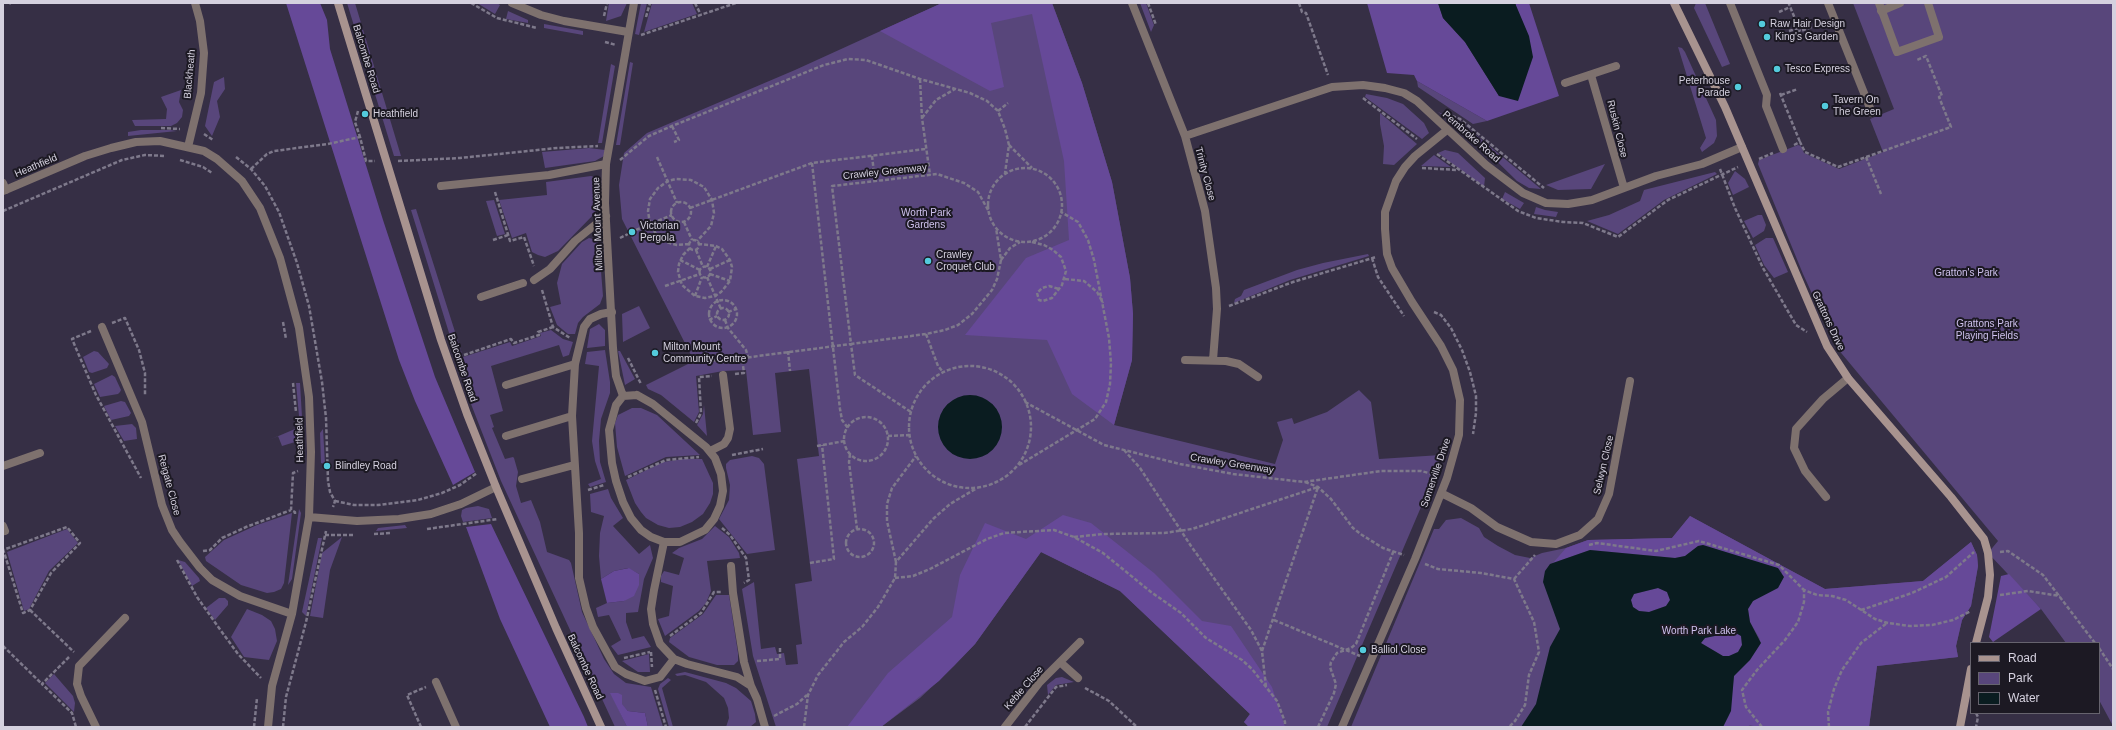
<!DOCTYPE html>
<html>
<head>
<meta charset="utf-8">
<style>
  body { margin:0 }
  #map { position:relative; width:2116px; height:730px; overflow:hidden; background:#362f45; font-family:Arial,sans-serif }
  canvas { display:block }
  .frame { position:absolute; inset:0; border:4px solid #d5d1df; pointer-events:none }
  .legend { position:absolute; left:1970px; top:642px; width:130px; height:72px; box-sizing:border-box; background:#1c1923; border:1px solid #66636e; margin:0; padding:5px 7px; list-style:none; font-size:12px; color:#d5d1df }
  .legend li { display:flex; align-items:center; gap:8px; height:20px }
  .legend b { width:20px; border:1px solid #66636e }
</style>
</head>
<body>
<div id="map">
<canvas width="2116" height="730"></canvas>
<div class="frame"></div>
<ul class="legend">
<li><b style="height:5px;background:#a8938f"></b>Road</li>
<li><b style="height:11px;background:#58467b"></b>Park</li>
<li><b style="height:11px;background:#0a1c20"></b>Water</li>
</ul>
</div>
<script>
const c = document.querySelector('canvas').getContext('2d');
c.lineJoin = 'round';
function paint(path, color) { c.fillStyle = color; c.fill(path, 'evenodd'); }
const toPath = rows => new Path2D(rows.map(r => 'M' + r).join(''));
function strokePath(path, color, width, dash) { c.strokeStyle = color; c.lineWidth = width; c.lineCap = dash ? 'butt' : 'round'; c.setLineDash(dash || []); c.stroke(path); }
function drawText(font, color, halo, rows, align = 'center') {
  c.font = font + ' Arial,sans-serif'; c.lineWidth = 4; c.setLineDash([]); c.textBaseline = 'middle'; c.strokeStyle = halo; c.fillStyle = color; for (const [text, x, y, turn = 0] of rows) {
    c.save(); c.translate(x, y); c.rotate((+turn || 0) * Math.PI / 180); c.textAlign = isNaN(turn) ? turn : align; if (halo) c.strokeText(text, 0, 0); c.fillText(text, 0, 0); c.restore();
  }
}
const green = toPath([
  [347,3,355,3,401,156,394,156],
  [477,3,497,3,500,5,495,14],
  [609,3,627,3,621,16,606,21],
  [641,3,647,3,639,35,635,34],
  [652,3,692,3,697,14,644,32],
  [942,3,1052,3,1082,83,1112,182,1130,278,1133,314,1132,360,1114,425,1275,464,1283,440,1277,422,1292,418,1294,424,1327,412,1359,390,1371,402,1379,459,1441,455,1424,500,1327,727,1249,727,1244,722,1250,714,1120,591,1041,552,975,644,954,666,920,698,881,727,776,727,753,656,742,589,754,582,761,649,775,647,777,654,784,653,786,665,798,664,796,645,802,644,795,584,812,581,797,459,819,456,809,369,775,373,781,432,753,435,746,370,723,371,696,376,699,412,694,422,661,395,648,389,646,385,694,361,622,219,619,185,624,153,647,133,795,70],
  [1140,3,1146,3,1154,25,1151,32],
  [1696,3,1705,3,1730,64,1722,67,1694,8],
  [1853,3,2113,3,2113,726,2099,700,2099,643,2066,643,2041,609,1988,553,1998,541,1837,348,1803,274,1758,164,1759,160,1798,145,1801,146,1804,153,1839,169,1883,152,1870,119,1894,109],
  [508,11,528,20,528,23,506,19],
  [544,24,583,31,583,35,544,28],
  [1678,47,1682,48,1685,52,1716,120,1717,136,1714,143,1702,152,1700,148,1706,138],
  [630,62,633,63,620,145,616,145],
  [611,64,615,66,602,143,598,143],
  [224,77,225,89,217,101,220,117,212,136,205,126,214,82],
  [1417,81,1487,121,1473,124,1418,87],
  [181,90,179,102,183,110,182,117,177,123,171,126,135,126,132,120,166,119,167,109,161,97],
  [1366,94,1387,98,1403,104,1424,123,1429,133,1422,139,1365,97],
  [1438,112,1458,120,1541,189,1529,188,1517,181,1469,134],
  [1380,113,1417,144,1394,165,1383,164,1384,146,1380,124],
  [141,130,170,130,177,131,128,136,128,132],
  [589,148,605,150,604,156,595,161,545,168,542,152],
  [1445,150,1458,153,1485,178,1484,187,1438,153],
  [1434,155,1451,167,1421,166],
  [1605,164,1591,189,1558,190,1546,185],
  [1735,171,1745,179,1749,187,1733,195,1728,183],
  [1715,172,1717,174,1664,200,1618,234,1587,221,1609,215,1640,201,1644,190],
  [591,176,594,177,597,191,598,203,595,213,558,251,545,257,538,255,532,252,526,233,512,238,499,200,547,195,546,182],
  [1505,192,1524,203,1520,209,1502,199],
  [494,200,505,234,497,236,486,201],
  [1536,207,1545,210,1558,212,1556,217,1534,214],
  [416,209,463,357,510,342,512,346,541,336,540,333,551,330,563,339,573,342,569,355,563,357,559,345,491,366,503,411,490,415,494,427,492,428,505,459,513,457,514,458,518,472,516,486,521,503,531,500,540,522,547,552,569,560,571,563,582,612,604,659,614,674,626,683,651,687,663,727,648,727,645,713,628,711,611,693,627,727,615,727,501,481,471,404,411,210],
  [1758,215,1762,215,1766,225,1764,231,1753,238,1744,221],
  [589,238,597,240,599,246,603,296,600,304,583,317,578,323,575,334,568,334,557,325,550,307,561,304,557,283,562,264,582,242],
  [1766,238,1773,238,1788,272,1774,278,1764,265,1755,245],
  [1368,254,1369,256,1290,280,1234,303,1235,299,1241,296,1244,290,1297,270,1323,263],
  [639,306,650,328,623,342,622,314],
  [599,324,605,330,605,346,587,348,590,329],
  [605,350,610,382,610,393,601,419,599,441,600,462,606,482,590,487,588,484,601,479,595,461,592,441,599,366,585,364,587,352],
  [94,351,98,352,109,364,107,368,92,373,89,372,83,357],
  [618,351,620,351,635,379,625,385],
  [112,375,115,377,121,390,120,392,118,394,100,397,94,384],
  [296,383,300,383,302,417,299,416],
  [121,401,125,402,131,413,129,416,111,420,104,406],
  [704,405,707,436,697,425,703,414],
  [632,408,641,408,657,415,700,455,666,457,625,476,617,447,615,423,618,415],
  [132,424,136,428,137,439,124,441,115,426],
  [295,429,295,442,282,446,278,436,269,440],
  [323,429,325,464,321,463,320,433],
  [752,456,759,458,764,464,775,550,747,554,719,519,729,500,730,485,726,468,726,464,730,460],
  [683,459,702,459,713,483,713,494,710,503,703,514,692,522,680,527,669,528,658,525,646,518,641,512,635,503,626,480,663,462],
  [608,489,611,498,623,518,613,526,639,554,650,545,653,558,644,579,638,612,626,613,626,622,632,639,644,636,651,647,618,655,611,646,621,640,609,615,598,617,596,608,607,603,624,601,639,574,628,568,614,571,601,579,599,556,600,533,604,516,591,512,590,494],
  [478,506,489,509,492,518,463,522,461,516,462,510,466,508],
  [299,509,301,513,292,579,288,585],
  [292,513,284,583,281,589,274,592,267,593,241,585,206,561,205,557,224,540,257,525],
  [1690,516,1825,589,1923,581,1971,542,1977,555,1978,566,1971,606,1962,620,1956,646,1958,657,1877,666,1869,727,1351,727,1434,529,1439,529,1446,520,1461,518,1479,528,1484,537,1498,546,1515,555,1530,558,1542,553,1566,548,1588,540,1672,538],
  [405,525,407,528,376,531,378,528],
  [715,526,729,537,739,553,740,558,707,561,711,591,706,603,699,611,665,636,658,619,669,616,673,586,661,582,661,576,664,571,679,575,684,558,672,553,679,548,702,539],
  [67,529,78,543,49,571,29,609,24,611,7,552],
  [342,537,330,570,323,618,310,616,322,553],
  [318,538,322,538,306,616,302,612],
  [178,560,185,562,199,578,200,581,192,586],
  [716,595,729,595,738,653,738,661,734,665,717,665,689,657,669,642,670,638,703,614],
  [219,598,225,598,228,601,228,605,215,620,206,608],
  [247,609,262,615,271,621,275,629,277,641,269,660,244,657,231,637],
  [649,654,650,672,638,672,622,661],
  [685,672,726,683,736,688,751,701,755,714,756,722,750,727,726,727,729,718,728,708,724,698,706,682,685,675,677,676,675,674],
  [54,674,73,696,75,703,74,712,45,683],
  [1062,677,1074,682,1056,685,1048,695,1047,685,1056,678],
  [668,678,671,680,662,688,673,727,669,727,658,689,660,684]
]);
const forest = toPath([
  [286,3,320,3,327,20,330,49,383,220,435,377,475,472,453,485,415,401,399,360],
  [942,3,1052,3,1082,83,1112,182,1130,278,1133,314,1132,360,1114,425,1072,394,1047,340,965,335,1026,258,1069,240,1064,161,1032,14,991,23,1004,87,990,91,880,31],
  [1367,3,1438,3,1443,18,1465,42,1499,96,1516,5,1515,3,1529,3,1559,96,1487,121,1417,81,1414,75,1387,73],
  [1063,515,1091,523,1154,573,1202,621,1231,626,1272,687,1285,727,1249,727,1244,722,1250,714,1120,591,1041,552,975,644,939,681,881,727,847,727,888,673,952,617,960,575,985,523,1026,539],
  [1690,516,1825,589,1923,581,1971,542,1977,555,1978,566,1971,606,1962,620,1956,646,1958,657,1877,666,1869,727,1757,727,1750,725,1747,727,1723,727,1729,715,1734,676,1760,639,1750,622,1748,609,1753,601,1782,573,1781,570,1703,545,1698,546,1685,556,1675,558,1590,550,1553,563,1566,548,1588,540,1672,538],
  [491,524,584,717,588,727,550,727,500,619,466,527],
  [629,568,639,574,639,585,634,596,624,601,607,603,601,579,614,571],
  [2009,574,2041,609,1993,642,1989,637,2001,576],
  [1658,588,1667,592,1670,600,1666,606,1649,612,1639,611,1633,607,1631,600,1634,594],
  [1734,632,1741,636,1742,645,1738,652,1729,656,1723,656,1701,643,1705,638],
  [610,693,618,693,622,695,622,704,628,711,645,713,648,727,627,727]
]);
const water = toPath([
  [1438,3,1515,3,1529,36,1533,57,1518,101,1499,96,1465,42,1443,18],
  '938 427a32 32 0 1 1 64 0a32 32 0 1 1-64 0Z',
  [1703,545,1778,568,1784,577,1778,588,1753,601,1748,609,1750,622,1761,643,1750,660,1734,676,1731,711,1723,727,1521,727,1536,704,1550,647,1560,629,1543,582,1545,571,1550,564,1590,550,1675,558,1685,556,1698,546],
  [1658,588,1667,592,1670,600,1666,606,1649,612,1639,611,1633,607,1631,600,1634,594],
  [1734,632,1741,636,1742,645,1738,652,1729,656,1723,656,1701,643,1705,638]
]);
const path = toPath([
  [10,3,11,4],
  [471,3,497,18,537,28],
  [695,3,701,15],
  [1148,3,1156,25],
  [1299,3,1302,12,1306,13,1328,75],
  [1791,3,1789,4,1800,31],
  [1779,12,1790,7],
  [604,16,607,3],
  [646,17,650,3],
  [1789,31,1799,28],
  [641,35,736,3],
  [1790,39,1796,37,1795,33,1823,23],
  [605,42,616,45],
  [920,79,922,118,930,175],
  [1780,93,1800,142],
  [1781,95,1798,89],
  [1363,98,1417,139],
  [358,111,355,122,360,137],
  [998,111,1008,103],
  [1452,116,1460,119,1544,188],
  [922,118,936,100,955,89],
  [672,126,679,140,674,142],
  [161,128,180,129],
  [204,134,213,140],
  [1009,145,1032,168],
  [1794,145,1800,142,1805,152,1838,167,1951,127,1939,97,1942,96,1926,56,1917,60,1916,59],
  [1437,154,1518,211,1536,218,1563,222,1583,223,1618,237,1668,200,1738,167],
  [872,156,875,181],
  [236,157,251,169,265,186,279,212,297,263,309,306,322,382,326,418,328,481,330,492,335,501,333,507],
  [657,157,677,203],
  [1866,157,1881,194],
  [1759,159,1773,153],
  [180,160,203,167,212,173],
  [620,160,649,136,672,126,824,65,848,59,866,60,920,79,970,93,987,101,998,111,1005,129,1009,145,1005,173],
  [398,161,460,158,557,148,598,146],
  [812,163,840,409,842,420,848,428],
  '988 205a37 37 0 1 1 74 0a37 37 0 1 1-74 0Z',
  [1422,168,1457,170],
  [251,169,267,154,274,151,328,144,360,137,366,161,375,161],
  [1720,169,1735,208,1763,268,1796,325,1807,332],
  [495,192,510,241,524,237,534,266],
  '671 212a10 10 0 1 1 20 0a10 10 0 1 1-20 0Z',
  [690,208,812,163,926,149],
  [988,210,978,192,964,183,937,174,832,186,851,344,926,334,945,330,958,325,972,314,992,290,997,279,1001,260,996,228],
  [3,211,122,160,145,155,166,156],
  [684,222,692,240],
  [636,230,672,215],
  [620,238,628,234],
  '689 245a5 5 0 1 1 10 0a5 5 0 1 1-10 0Z',
  [493,240,508,235],
  [1032,242,1044,245,1053,250,1061,257,1066,271,1062,285,1052,298,1043,301,1039,300,1037,293,1042,288,1049,286,1059,289],
  [689,244,677,245,666,242,656,234,650,224,648,211,650,199,658,188,668,181,676,179,691,180,704,187,712,200,714,213,711,226,697,241],
  [690,248,683,255,679,264,678,272,682,285,695,296,705,298,715,296,721,292,730,281,732,267,730,260,722,249,716,246,699,244],
  [696,250,703,267],
  [1372,258,1378,277,1404,316],
  [680,260,700,270],
  [1001,260,1010,248,1020,242],
  '699.5 272a5.5 5.5 0 1 1 11 0a5.5 5.5 0 1 1-11 0Z',
  [707,267,716,246],
  [710,269,730,260],
  [710,274,730,281],
  [707,277,721,309],
  [1065,279,1084,281,1097,292,1103,303],
  [665,286,700,274],
  [542,290,553,327,570,338],
  [695,296,702,277],
  '709 314a14 14 0 1 1 28 0a14 14 0 1 1-28 0Z',
  [1229,306,1293,282,1376,257],
  '717 314a6 6 0 1 1 12 0a6 6 0 1 1-12 0Z',
  [728,312,736,309],
  [1434,312,1441,315,1451,328,1462,350,1470,372,1476,396,1476,413,1473,434],
  [709,320,717,316],
  [725,320,728,328,746,350,748,357],
  [283,322,286,339],
  [112,323,125,318,139,350,145,373,145,395],
  [91,331,72,339,96,395,141,478],
  [926,334,938,366,943,372],
  [788,351,790,371],
  [464,355,511,339,514,343,539,335,538,332,553,327],
  [695,356,699,359,720,361,851,344,855,375,911,412],
  [628,358,641,384],
  '909 427a61 61 0 1 1 122 0a61 61 0 1 1-122 0Z',
  [735,374,744,373,742,358],
  [293,383,296,412],
  [1025,402,1104,445,1180,464,1233,474,1304,482,1381,471,1421,471,1437,475],
  '844 439a22 22 0 1 1 44 0a22 22 0 1 1-44 0Z',
  [696,423,701,413,699,377,712,376],
  [888,436,909,435],
  [817,446,845,441],
  [1124,450,1140,468,1191,546,1251,630,1262,651,1266,687],
  [850,454,849,462,857,529],
  [732,455,763,449],
  [1019,465,1095,419,1106,402,1110,384,1111,363,1109,338,1094,260,1088,240,1078,222,1061,212],
  [628,477,666,460,699,457],
  [1305,482,1318,487,1331,499,1353,528,1362,535,1383,548,1404,555],
  [588,490,604,485],
  [335,501,354,505,378,505,418,500,442,493,460,485,477,473],
  [295,514,295,512,291,510,293,473,298,471],
  [722,528,730,535,746,558,749,580,744,583],
  '846 543a14 14 0 1 1 28 0a14 14 0 1 1-28 0Z',
  [427,529,498,519],
  [374,534,392,533],
  [325,535,355,535],
  [1074,537,1103,534,1164,533,1192,529,1318,487],
  [1589,545,1597,543,1656,551,1699,541,1779,565,1804,590],
  [3,549,23,613,30,610,51,573,80,543,67,527,3,550],
  [203,551,210,550,222,538,246,527,291,510],
  [2000,552,2008,551,2043,575,2095,643],
  [177,560,197,597,219,628,238,654,261,678],
  [896,562,887,521,887,504,892,488,916,456],
  [810,563,834,559,822,445],
  [1425,564,1438,569,1481,573,1514,579,1534,622,1539,652,1529,675,1525,705,1515,721,1509,727],
  [895,578,913,576,930,569,987,539,1004,533,1054,530,1074,537,1103,553,1151,592,1181,613,1206,638,1242,660,1252,669,1277,701,1285,722,1285,727],
  [1514,579,1535,555],
  [2000,595,2028,591,2060,596],
  [30,610,74,652],
  [1861,610,1912,593,1946,577,1974,552],
  [1274,620,1360,656],
  [670,636,701,613,714,592,721,592],
  [3,646,42,684],
  [2099,648,2113,669],
  [1262,651,1318,487],
  [651,652,652,667],
  [69,657,42,684,72,713,76,727],
  [624,658,650,652],
  [757,661,780,659,780,647],
  [1085,688,1109,701,1137,727],
  [655,690,666,727],
  [1976,713,1978,717,1976,727],
  [774,716,797,704,807,695],
  [254,727,257,698],
  [283,727,286,697,306,622,326,531],
  [421,727,407,695,426,687],
  [804,727,808,695,818,675,844,642,862,627,878,607,895,578,896,562,933,519,950,504,977,488],
  [1025,727,1056,687,1067,685],
  [1318,727,1334,693,1336,684,1330,667,1331,662,1337,653,1351,648,1356,644,1394,550],
  [1762,727,1746,707,1742,690,1757,670,1785,640,1798,622,1804,602,1804,590,1817,595,1832,596,1846,600,1875,619,1888,623,1910,626,1932,625,1953,620,1971,611],
  [1829,727,1828,712,1834,689,1842,670,1861,643,1887,623]
]);
const lane = toPath([
  [1730,3,1767,95,1766,106,1783,149],
  [1828,3,1872,113],
  [1879,3,1897,52,1939,37,1928,3],
  [1881,11,1900,3],
  [441,186,549,175,606,164],
  [534,280,550,269,575,241,606,216],
  [481,297,523,283],
  [612,312,601,314,590,319,584,327,575,364,572,416,579,533,579,578,586,608,593,627,615,667,626,674,645,681,660,677,674,659],
  [506,385,575,364],
  [506,436,572,416],
  [710,451,724,444,728,438,730,429,723,375],
  [3,466,40,453],
  [522,479,574,465],
  [664,542,654,590,651,609,653,624,660,644,674,659,687,664,737,677,751,686,757,699,765,727],
  [731,566,733,593,744,662,751,686]
]);
const street = toPath([
  [512,3,541,15,564,21,628,32],
  [1132,3,1185,136,1205,211,1216,288,1217,309,1213,360],
  [1591,75,1624,188],
  [1565,83,1616,66],
  [1185,136,1332,87,1363,85,1385,88,1404,93,1417,101,1486,165,1523,193,1546,203,1568,204,1592,200,1656,176,1702,164,1742,147],
  [188,147,201,93,204,53,200,21,195,3],
  [3,183,6,190],
  [3,191,85,156,111,148,136,142,160,141,204,151,217,159,242,181,260,208,280,258,299,328,309,397,311,452,309,517,292,614,272,686,268,727],
  [102,327,142,422,162,505,172,530,180,542,200,568,212,580,240,596,292,614],
  [1185,360,1226,361,1239,364,1258,377],
  [637,395,653,404,706,447,715,458,721,474,723,491,720,506,714,519,705,530,680,542,664,542,651,537,641,530,631,518,623,502,616,481,612,463,609,430,616,405,623,396,637,395],
  [623,396,616,376,613,348,605,203,606,164,634,3],
  [1441,493,1471,508,1497,527,1531,542,1556,544,1580,535,1598,519,1609,494,1630,381],
  [1826,497,1805,471,1794,448,1796,429,1823,399,1848,378],
  [309,517,357,521,399,519,431,514,461,504,496,487],
  [3,526,5,531],
  [1078,678,1060,662,1080,642],
  [436,682,456,727],
  [96,727,81,696,77,684,79,666,125,618],
  [1005,727,1039,683,1060,662],
  [1342,727,1415,559,1447,478,1459,435,1460,400,1453,370,1441,346,1412,302,1392,268,1387,254,1385,229,1385,212,1396,181,1405,167,1415,156,1447,130]
]);
const secondary = toPath([
  [338,3,441,340,467,414,496,487,556,628,601,727],
  [1674,3,1725,107,1827,346,1848,378,1951,497,1984,539,1988,553,1990,575,1988,597,1976,643],
  [1960,727,1971,669]
]);
const markers = [
  [1762,24,4,"#53cbdc"],
  [1767,37,4,"#53cbdc"],
  [1777,69,4,"#53cbdc"],
  [1738,87,4,"#53cbdc"],
  [1825,106,4,"#53cbdc"],
  [365,114,4,"#53cbdc"],
  [632,232,4,"#53cbdc"],
  [928,261,4,"#53cbdc"],
  [655,353,4,"#53cbdc"],
  [327,466,4,"#53cbdc"],
  [1363,650,4,"#53cbdc"]
];
const poiNames = [
  ["Raw Hair Design",1770,24],
  ["King's Garden",1775,37],
  ["Tesco Express",1785,69],
  ["Peterhouse",1730,81,"right"],
  ["Parade",1730,93,"right"],
  ["Tavern On",1833,100],
  ["The Green",1833,112],
  ["Heathfield",373,114],
  ["Victorian",640,226],
  ["Pergola",640,238],
  ["Crawley",936,255],
  ["Croquet Club",936,267],
  ["Milton Mount",663,347],
  ["Community Centre",663,359],
  ["Blindley Road",335,466],
  ["Balliol Close",1371,650]
];
const streetNames = [
  ["Balcombe Road",366,59,73],
  ["Blackheath",190,74,-85],
  ["Ruskin Close",1617,129,76],
  ["Pembroke Road",1471,137,41],
  ["Heathfield",36,166,-23],
  ["Crawley Greenway",885,172,-6],
  ["Trinity Close",1205,174,75],
  ["Milton Mount Avenue",598,224,-92],
  ["Grattons Drive",1828,321,65],
  ["Balcombe Road",462,368,71],
  ["Heathfield",300,440,-91],
  ["Crawley Greenway",1232,464,9],
  ["Selwyn Close",1604,465,-77],
  ["Somerville Drive",1436,473,-71],
  ["Reigate Close",169,485,75],
  ["Balcombe Road",585,667,65],
  ["Keble Close",1024,688,-49]
];
const parkNames = [
  ["Worth Park",926,213],
  ["Gardens",926,225],
  ["Gratton's Park",1966,273],
  ["Grattons Park",1987,324],
  ["Playing Fields",1987,336],
  ["Worth Park Lake",1699,631]
];
paint(green, '#58467b');
paint(forest, '#664998');
paint(water, '#0a1c20');
strokePath(path, '#7e798b', 2.5, [4, 2]);
strokePath(lane, '#7e716e', 8);
strokePath(street, '#7e716e', 8);
strokePath(secondary, '#a8938f', 8);
for (const [x, y, r, color] of markers) { const dot = new Path2D(); dot.arc(x, y, r, 0, 2 * Math.PI); c.fillStyle = color; c.fill(dot); strokePath(dot, '#1c1923', 1.5); }
drawText('10px', '#d5d1df', '#1c1923', poiNames, 'left');
drawText('10px', '#d5d1df', '#1c1923', streetNames);
drawText('10px', '#cfc2ee', '#1c1923', parkNames);
</script>
</body>
</html>
